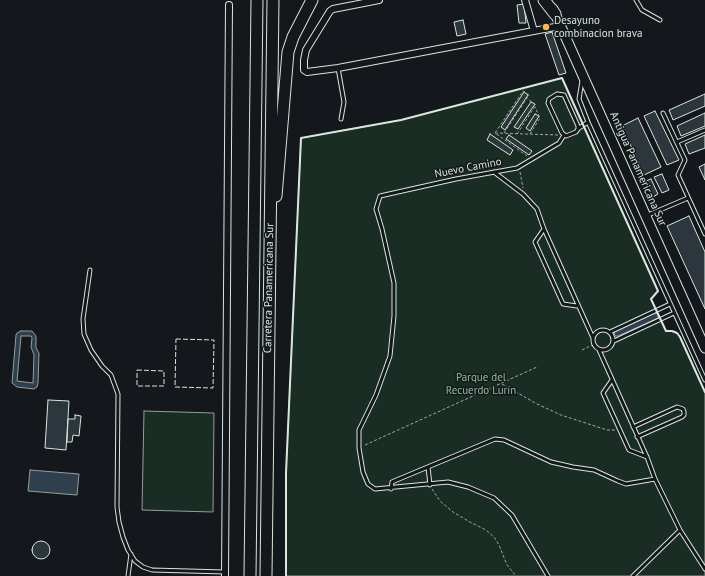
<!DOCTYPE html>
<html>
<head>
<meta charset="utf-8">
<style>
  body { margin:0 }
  canvas { display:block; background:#14181c }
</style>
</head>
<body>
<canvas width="705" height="576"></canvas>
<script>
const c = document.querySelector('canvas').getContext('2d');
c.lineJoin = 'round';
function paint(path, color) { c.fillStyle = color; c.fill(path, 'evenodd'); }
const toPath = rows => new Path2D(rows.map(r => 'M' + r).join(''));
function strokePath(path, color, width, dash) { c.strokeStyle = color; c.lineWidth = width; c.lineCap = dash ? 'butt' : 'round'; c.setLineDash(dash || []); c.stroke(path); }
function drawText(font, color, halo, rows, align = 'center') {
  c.font = font + ' "PT Sans",sans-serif'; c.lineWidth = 3; c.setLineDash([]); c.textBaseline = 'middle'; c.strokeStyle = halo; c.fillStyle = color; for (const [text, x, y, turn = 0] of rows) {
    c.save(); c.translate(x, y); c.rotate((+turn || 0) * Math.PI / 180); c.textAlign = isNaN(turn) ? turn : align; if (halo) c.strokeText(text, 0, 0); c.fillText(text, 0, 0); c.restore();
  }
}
const green = toPath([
  [562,78,658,291,651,299,666,331,672,331,677,333,680,337,705,392,705,576,286,576,286,473,301,138,401,120,562,78],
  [144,411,214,413,213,512,142,510,144,411]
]);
const water = toPath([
  [655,313,658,314,658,318,618,336,615,336,614,333,616,331,655,313],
  [21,331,32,331,36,336,36,348,39,353,38,383,37,387,34,389,17,387,12,383,16,335,17,333,21,331],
  [21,336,31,336,32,338,31,347,34,355,33,383,17,381,21,336],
  [30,470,79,474,77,495,28,491,30,470]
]);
const building = toPath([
  [524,4,526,23,519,23,517,5,524,4],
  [463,20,466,34,457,36,454,22,463,20],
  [552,32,566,73,559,75,545,34,552,32],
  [524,92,528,95,505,130,501,127,524,92],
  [705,94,705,106,673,120,669,110,705,94],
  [531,102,535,104,518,129,514,127,531,102],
  [655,111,679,160,667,165,644,116,655,111],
  [705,113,705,126,681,136,677,126,705,113],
  [535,114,539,116,530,131,526,128,535,114],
  [638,118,661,167,644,175,622,126,638,118],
  [490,134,513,150,510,155,487,140,490,134],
  [509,135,532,151,529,155,506,139,509,135],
  [705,135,705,148,689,154,685,144,705,135],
  [705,164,705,180,699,167,705,164],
  [662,174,669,190,662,193,654,177,662,174],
  [651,179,658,194,653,197,646,181,651,179],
  [689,216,705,252,705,309,667,226,689,216],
  [48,400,69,401,66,450,45,448,48,400],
  [75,415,81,416,79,436,73,435,72,442,67,442,68,419,75,419,75,415],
  '32 550a9 9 0 1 1 18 0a9 9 0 1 1-18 0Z'
]);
const path = toPath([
  [495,133,558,135],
  [504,133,529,95,523,91,495,133,527,156],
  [517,134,536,105,528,99],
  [530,134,540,118,535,107],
  [520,172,523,188],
  [582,350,594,344],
  [502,384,537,404,561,415,607,430,615,430],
  [365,445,537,367],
  [432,489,440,501,453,512,468,521,486,530,494,537,499,545,507,565,516,576]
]);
const lane = toPath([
  [636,0,642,10,660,20],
  [338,68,344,102,341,119],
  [582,81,579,99,588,122,705,380],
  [557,94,564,95,578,126,578,129,576,132,566,136,562,133,548,103,549,99,557,94],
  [663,113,685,160,678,175,705,234],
  [578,129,588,122],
  [677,142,705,130],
  [494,172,523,194,537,209,544,229,593,338],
  [648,215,688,198],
  [544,229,535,242,563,304,577,306],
  [90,270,83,319,84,334,91,350,102,366,111,375,118,394,117,507,119,522,123,537,128,550,135,561,143,567,152,570,225,572],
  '593 340a10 10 0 1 1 20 0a10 10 0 1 1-20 0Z',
  [610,332,670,304],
  [614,341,674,313],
  [599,350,647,457,655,479,680,530,705,569],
  [612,380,603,393,629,450,647,457],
  [633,427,677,407,683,409,684,412,684,415,682,417,637,437],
  [428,467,430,485],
  [391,489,392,482,399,479,495,439,504,440,551,462,573,467,594,470,618,481,626,484,655,479],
  [128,576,131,554],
  [548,576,512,515,494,498,468,487,448,482,375,489,368,484,363,472,359,448,359,430,376,395,390,356,394,316,394,283,382,229,376,209,380,196,456,179,517,168,559,143,564,135],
  [633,576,680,530]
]);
const street = toPath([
  [379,0,333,9,330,11,306,50,304,60,304,70,307,72,338,68,560,26],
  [525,0,534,31],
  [225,576,229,5]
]);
const primary = toPath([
  [553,9,705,348]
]);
const highway = toPath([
  [544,0,555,14],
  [276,196,288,52,293,37,312,0],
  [250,576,257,0],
  [266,576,273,0]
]);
const fence = toPath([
  [176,339,214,340,213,388,175,387,176,339],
  [137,370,164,371,164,386,137,386,137,370]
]);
const wall = toPath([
  [286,576,286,473,301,138,401,120,562,78,658,291,651,299,666,331,672,331,677,333,680,337,705,392]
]);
const markers = [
  [546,27,4,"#ffb74d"]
];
const poiNames = [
  ["Desayuno",554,21],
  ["combinacion brava",554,34]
];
const streetNames = [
  ["Nuevo Camino",468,168,-11],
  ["Antigua Panamericana Sur",638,169,66],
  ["Carretera Panamericana Sur",269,288,-89]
];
const parkNames = [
  ["Parque del",481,378],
  ["Recuerdo Lurín",481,391]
];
paint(green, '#1a2d24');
strokePath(green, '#939e99', 1);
paint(water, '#2f3f4d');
strokePath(water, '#939e99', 1);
paint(building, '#2c363c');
strokePath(building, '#d8e6dc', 1);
strokePath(lane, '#d8e6dc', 5);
strokePath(street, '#d8e6dc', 8);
strokePath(primary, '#d8e6dc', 11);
strokePath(highway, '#d8e6dc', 13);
strokePath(path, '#9da8a2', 1, [3, 2]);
strokePath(lane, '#14181c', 3);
strokePath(street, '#14181c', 6);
strokePath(primary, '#14181c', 9);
strokePath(highway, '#14181c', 11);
strokePath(fence, '#d8e6dc', 1, [5, 2]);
strokePath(wall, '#d8e6dc', 2);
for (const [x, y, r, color] of markers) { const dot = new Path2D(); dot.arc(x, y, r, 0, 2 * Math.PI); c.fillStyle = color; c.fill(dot); strokePath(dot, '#14181c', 1.5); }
drawText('11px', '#d8e6dc', '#14181c', poiNames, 'left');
drawText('11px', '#d8e6dc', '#14181c', streetNames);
drawText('11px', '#8ac095', '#14181c', parkNames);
</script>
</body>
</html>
